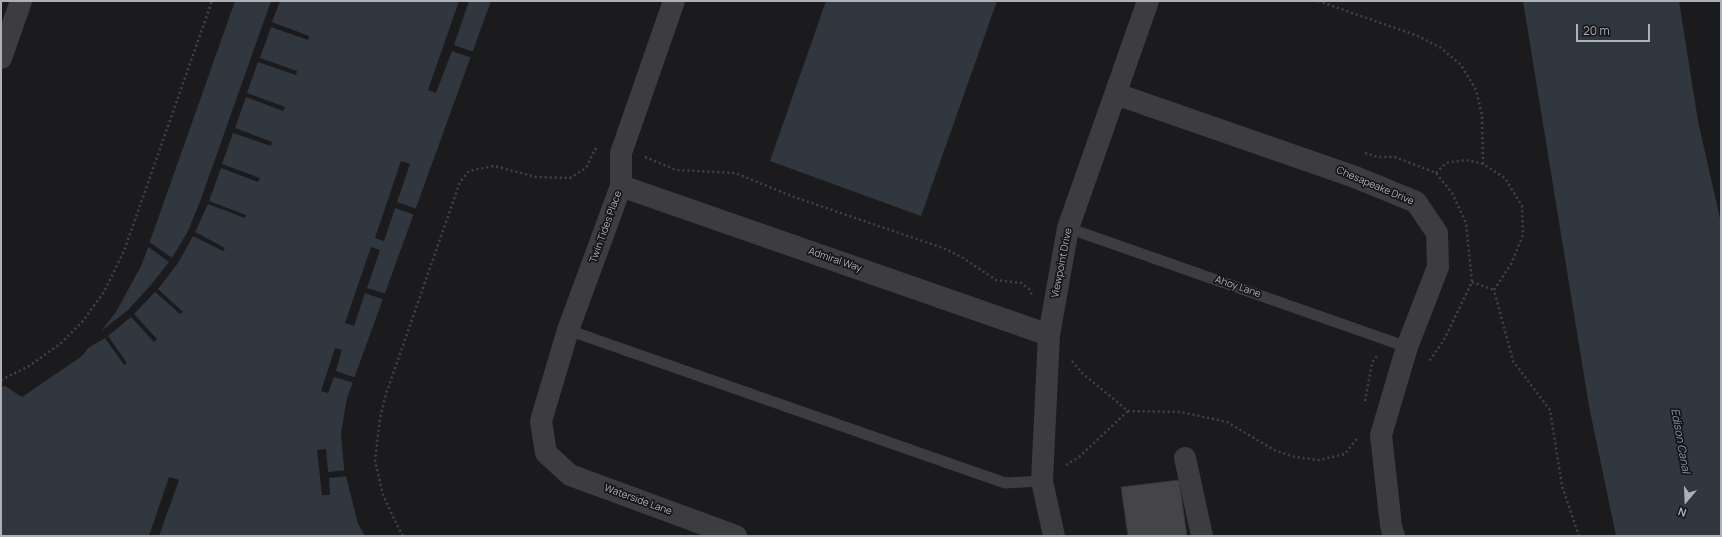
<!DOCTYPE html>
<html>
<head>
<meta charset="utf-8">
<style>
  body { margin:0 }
  #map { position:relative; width:1722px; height:537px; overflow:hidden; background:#1b1a1c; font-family:Manrope,sans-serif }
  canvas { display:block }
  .frame { position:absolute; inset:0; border:2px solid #aeb0ba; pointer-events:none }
  .north { position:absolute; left:1666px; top:481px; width:40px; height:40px; -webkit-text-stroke:3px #161517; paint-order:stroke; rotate:199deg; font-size:11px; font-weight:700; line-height:16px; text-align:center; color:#aeb0ba }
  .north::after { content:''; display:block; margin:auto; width:14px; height:18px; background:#aeb0ba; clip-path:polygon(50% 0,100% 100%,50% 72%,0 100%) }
  .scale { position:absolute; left:1576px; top:24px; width:74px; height:18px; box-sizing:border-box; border:2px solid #aeb0ba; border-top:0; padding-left:5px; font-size:12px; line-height:14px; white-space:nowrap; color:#aeb0ba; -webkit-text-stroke:3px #161517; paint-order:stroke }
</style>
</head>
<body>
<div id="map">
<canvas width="1722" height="537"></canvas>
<div class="frame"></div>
<div class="north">N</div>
<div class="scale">20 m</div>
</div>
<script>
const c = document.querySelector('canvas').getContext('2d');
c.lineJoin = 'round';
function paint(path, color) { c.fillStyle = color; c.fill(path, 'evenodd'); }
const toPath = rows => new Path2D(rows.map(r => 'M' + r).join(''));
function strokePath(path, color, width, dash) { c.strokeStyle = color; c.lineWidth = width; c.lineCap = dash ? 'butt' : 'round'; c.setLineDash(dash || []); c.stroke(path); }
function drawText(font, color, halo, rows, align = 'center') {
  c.font = font + ' Manrope,sans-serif'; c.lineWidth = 3.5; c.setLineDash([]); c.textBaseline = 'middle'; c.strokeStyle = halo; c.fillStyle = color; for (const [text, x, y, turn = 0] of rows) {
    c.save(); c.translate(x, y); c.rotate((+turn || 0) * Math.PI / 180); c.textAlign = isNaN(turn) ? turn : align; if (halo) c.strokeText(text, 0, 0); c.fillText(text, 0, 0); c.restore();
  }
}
const water = toPath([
  [235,1,491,1,347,398,341,433,344,468,358,524,365,536,1,536,1,387,5,386,22,397,82,356,116,312,142,264],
  [826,1,997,1,921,216,770,161],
  [1523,1,1679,1,1698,121,1721,223,1721,536,1616,536,1589,406]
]);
const pier = toPath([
  [271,1,280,1,272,22,309,36,308,40,271,27,260,58,297,71,296,75,258,62,247,93,285,107,283,111,246,97,235,128,272,142,271,146,233,133,222,164,260,178,258,182,221,168,209,201,246,215,245,218,208,204,195,232,225,248,223,251,193,236,178,263,158,289,183,312,180,314,155,292,134,314,157,339,154,342,131,317,108,336,127,363,124,365,105,338,83,351,96,335,128,310,150,286,169,262,147,246,148,241,172,258,188,231,201,199],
  [459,1,469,1,454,45,474,52,472,58,452,51,436,93,428,90],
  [401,161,410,164,397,202,417,209,415,215,395,208,384,241,375,238],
  [371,247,380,250,367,288,387,294,385,300,365,293,354,326,345,323],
  [335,348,342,350,336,371,356,378,354,383,334,377,328,393,321,391],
  [326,449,328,472,347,470,348,476,329,478,330,495,322,495,317,450],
  [169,477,179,480,159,536,149,536]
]);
const building = toPath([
  [1179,480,1187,536,1128,536,1121,487,1179,480]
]);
const path = toPath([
  [1318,1,1418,36,1441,48,1461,65,1476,90,1482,115,1483,164],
  [1365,153,1378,157,1395,157,1436,173,1452,193,1466,223,1472,282,1444,340,1428,363],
  [645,157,676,170,735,173,794,197,943,248,963,258,996,280,1021,283,1029,289,1032,295],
  [1436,173,1446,163,1466,160,1483,164,1505,178,1522,206,1523,235,1511,264,1494,290,1513,361,1550,410,1562,486,1579,536],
  [1472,282,1494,290],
  [1072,361,1082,373,1128,411,1181,412,1227,422,1274,450,1295,457,1319,460,1345,454,1358,437],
  [1,380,29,366,60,344,82,322,104,292,124,251,212,1],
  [1365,401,1372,363,1377,356],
  [1066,465,1079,457,1128,411],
  [403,536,396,523,383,495,375,461,380,418,386,394,460,182,469,171,494,166,536,177,570,178,586,168,595,149,599,150]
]);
const service = toPath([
  [1068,228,1407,347],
  [568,330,1005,483,1042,481]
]);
const minor = toPath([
  [674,1,621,153,621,186,568,330,541,421,546,453,570,475,736,536],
  [1,58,21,1],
  [1116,94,1355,177,1416,202,1437,233,1438,267,1407,347,1381,435,1391,526,1394,536],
  [621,186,1049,335],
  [1185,458,1202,536],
  [1054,536,1042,481,1049,335,1068,228,1148,1]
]);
const streetNames = [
  ["Chesapeake Drive",1375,186,23],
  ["Twin Tides Place",606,227,-70],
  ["Admiral Way",835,260,19],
  ["Viewpoint Drive",1062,263,-79],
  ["Ahoy Lane",1238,287,19],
  ["Waterside Lane",638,500,20]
];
const waterNames = [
  ["Edison Canal",1680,441,80]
];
paint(water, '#31373f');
paint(pier, '#1b1a1c');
paint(building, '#454549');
strokePath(building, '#353538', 1);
strokePath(path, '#424348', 2.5, [2, 3]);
strokePath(service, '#3c3c41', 11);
strokePath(minor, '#3c3c41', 22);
drawText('10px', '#aeb0ba', '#161517', streetNames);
drawText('italic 11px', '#899ab1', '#161517', waterNames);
</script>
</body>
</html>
